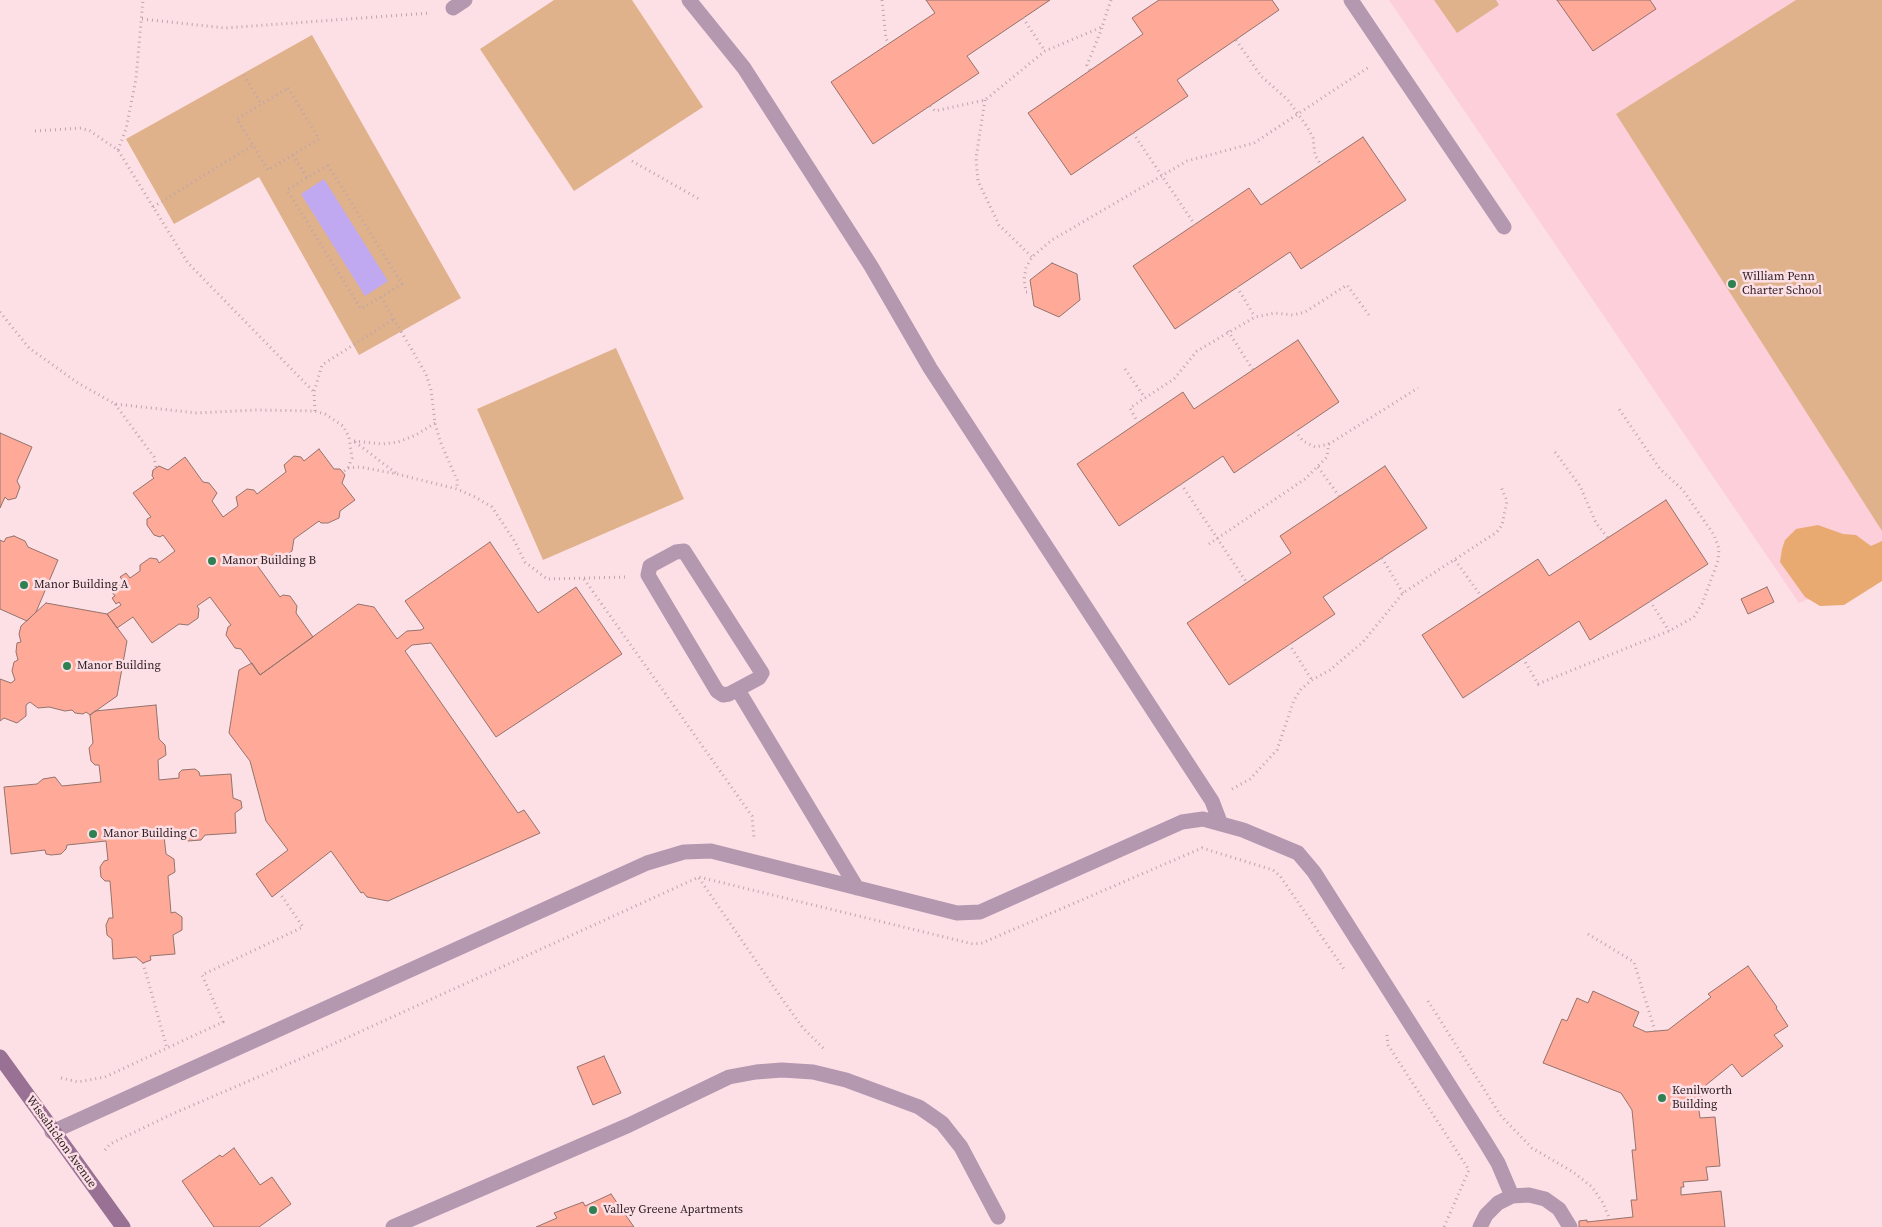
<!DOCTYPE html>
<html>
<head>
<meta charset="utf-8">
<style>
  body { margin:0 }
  canvas { display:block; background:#fddfe6 }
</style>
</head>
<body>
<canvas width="1882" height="1227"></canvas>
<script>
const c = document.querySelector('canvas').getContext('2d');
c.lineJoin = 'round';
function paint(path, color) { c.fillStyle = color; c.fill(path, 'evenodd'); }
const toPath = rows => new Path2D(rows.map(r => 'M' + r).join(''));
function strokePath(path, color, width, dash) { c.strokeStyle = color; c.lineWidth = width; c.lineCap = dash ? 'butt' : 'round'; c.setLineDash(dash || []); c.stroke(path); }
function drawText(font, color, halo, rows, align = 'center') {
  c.font = font + ' "Source Serif 4",serif'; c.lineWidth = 5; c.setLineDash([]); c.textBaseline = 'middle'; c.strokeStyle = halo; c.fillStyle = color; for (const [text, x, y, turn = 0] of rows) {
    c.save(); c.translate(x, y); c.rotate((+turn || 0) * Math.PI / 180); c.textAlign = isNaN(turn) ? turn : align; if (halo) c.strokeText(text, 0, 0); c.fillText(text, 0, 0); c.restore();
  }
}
const built = toPath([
  [1389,0,1882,0,1882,569,1799,603]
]);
const green = toPath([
  [554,0,632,0,703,107,574,191,480,49],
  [1434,0,1496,0,1499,5,1457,33],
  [1796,0,1882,0,1882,531,1616,114],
  [312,35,461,298,359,355,259,177,174,224,126,139],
  [616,348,684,499,543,560,477,409]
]);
const forest = toPath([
  [1818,525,1843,534,1856,535,1871,546,1882,541,1882,581,1844,605,1820,606,1805,597,1780,562,1782,549,1785,540,1796,529]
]);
const water = toPath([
  [324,179,388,281,365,296,301,194]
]);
const building = toPath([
  [926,0,1050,0,967,56,979,73,873,144,831,82,935,13,926,0],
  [1159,0,1272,0,1279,10,1177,80,1188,96,1071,175,1028,113,1143,34,1132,18,1159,0],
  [1557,0,1650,0,1656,9,1593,51,1557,0],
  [1363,137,1406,200,1301,269,1290,252,1175,329,1133,266,1249,188,1261,205,1363,137],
  [1052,263,1077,274,1080,300,1059,317,1034,306,1030,280,1052,263],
  [1298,340,1339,402,1234,473,1223,456,1119,526,1077,464,1183,392,1194,409,1298,340],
  [0,433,32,447,17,481,20,487,16,498,8,500,5,497,0,508,0,433],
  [319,449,334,469,340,469,345,475,342,483,355,500,340,511,339,518,328,523,321,523,319,521,294,539,292,551,282,558,272,555,257,565,280,597,283,595,290,596,297,606,296,613,313,637,260,675,241,649,235,648,226,635,228,627,231,625,210,597,197,606,199,609,198,618,188,625,179,624,152,643,133,617,117,628,107,614,121,605,119,602,116,604,112,598,115,596,111,591,124,582,120,577,126,573,130,578,140,571,140,565,150,558,157,559,159,563,175,551,163,535,160,537,154,535,147,525,147,519,151,517,133,493,154,478,152,476,153,470,159,466,168,470,185,457,203,482,209,483,217,493,212,501,223,517,238,506,236,497,247,489,254,490,257,494,286,472,284,465,294,456,301,457,304,461,319,449],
  [1385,466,1427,528,1323,597,1335,614,1229,685,1187,623,1291,553,1280,536,1385,466],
  [1666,500,1708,564,1590,640,1579,621,1463,698,1422,635,1538,559,1549,576,1666,500],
  [14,536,25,541,28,547,58,560,36,612,27,621,0,609,0,540,4,542,6,538,14,536],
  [490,542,538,613,576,587,622,654,496,737,431,643,412,645,405,651,518,813,524,810,540,833,388,901,367,897,363,892,361,893,331,851,272,897,256,874,288,850,266,821,250,761,229,733,239,670,252,663,260,675,358,604,374,607,397,639,407,631,421,630,424,628,405,601,490,542],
  [1767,587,1774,602,1748,614,1741,599,1767,587],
  [46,603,107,614,127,641,117,696,90,715,86,712,83,714,75,713,72,710,65,711,49,707,38,708,30,702,26,705,26,716,17,723,4,718,0,721,0,679,11,683,15,680,12,671,14,662,18,660,16,652,17,643,21,642,19,634,21,626,46,603],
  [156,705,159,739,165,745,166,755,158,760,159,780,179,778,179,773,182,770,195,769,199,772,200,776,231,774,233,798,241,801,242,808,235,813,236,833,205,835,201,840,188,841,184,838,184,834,164,836,166,854,174,859,175,872,168,876,171,913,175,912,182,917,182,930,173,935,175,954,150,956,151,960,143,963,136,957,113,959,112,939,107,935,106,925,109,918,113,918,110,881,105,881,101,877,100,867,104,861,108,860,106,841,67,845,66,849,61,854,51,855,46,854,45,850,11,854,4,787,37,784,43,779,55,777,62,786,101,782,99,765,95,765,91,761,89,748,93,743,90,715,95,711,156,705],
  [1748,966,1777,1007,1776,1008,1788,1026,1774,1035,1783,1046,1742,1077,1732,1064,1706,1085,1698,1103,1700,1118,1715,1117,1720,1166,1706,1167,1708,1180,1683,1182,1684,1187,1681,1187,1681,1195,1721,1191,1725,1227,1579,1227,1579,1221,1587,1220,1587,1222,1633,1217,1631,1200,1637,1200,1632,1150,1636,1150,1632,1110,1621,1093,1543,1063,1562,1019,1567,1021,1577,998,1588,1003,1593,991,1639,1012,1633,1026,1646,1032,1668,1030,1711,997,1708,994,1748,966],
  [604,1056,621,1093,593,1105,577,1067,604,1056],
  [234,1148,260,1185,272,1177,291,1204,259,1227,214,1227,182,1181,220,1155,222,1157,234,1148],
  [611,1194,634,1227,536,1227,557,1218,554,1213,583,1202,585,1206,611,1194]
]);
const path = toPath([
  [882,0,886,39,889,43],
  [1023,18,1045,51],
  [142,19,225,28,430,13],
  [1236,40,1261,76,1288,100,1308,128,1313,138,1315,155,1321,165],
  [1090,70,1087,65,1102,28],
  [244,75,261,104],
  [288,88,319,139,268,170,237,119,288,88],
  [985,100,976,158,978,181,999,225,1032,257],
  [930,106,935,111,985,100,1045,51,1102,27,1111,0],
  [35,131,81,128,90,131,118,150,188,263,314,392],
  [1133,133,1195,225],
  [118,150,126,129,136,79,143,0],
  [293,155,307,178],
  [632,161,699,199],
  [328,165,402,284,361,309,287,190,328,165],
  [153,207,253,145],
  [1237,287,1255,317],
  [1032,292,1026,292,1024,279,1026,268,1032,257,1052,240,1187,161,1254,143,1369,67],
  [381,297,426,374,431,390,435,423,440,441,457,480,457,489],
  [0,312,29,348,78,383,115,404,197,413,257,410,315,411,325,414,343,426,349,437,352,458,348,468,343,472],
  [1228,331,1253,370],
  [1125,369,1145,398],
  [115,404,154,457,156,468],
  [315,411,314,392,322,365,394,319],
  [1138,423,1130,408,1174,379,1197,351,1255,317,1275,313,1293,315,1305,312,1347,285,1369,315],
  [1295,431,1303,441,1315,447,1329,444],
  [354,441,382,444,398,442,416,435,435,423],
  [355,442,396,473],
  [1555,452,1580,486,1596,523,1608,538],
  [1318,467,1339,496],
  [348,468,360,467,397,474,457,489,475,497,492,507,515,542,525,562,547,579,625,577],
  [1181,484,1247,583],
  [1209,544,1305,479,1327,457,1329,444,1418,388],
  [1382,558,1403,593],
  [1455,560,1481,596],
  [584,579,752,816,754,838],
  [1650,601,1669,631],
  [1289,644,1312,680],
  [1523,658,1538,684,1669,631,1694,617,1702,604,1718,561,1719,549,1714,535,1683,490,1660,469,1619,409],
  [1232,789,1250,779,1277,750,1294,700,1301,689,1312,680,1330,670,1363,642,1403,593,1497,532,1502,525,1507,501,1501,487],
  [699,878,780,996,803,1028,825,1050],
  [1588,934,1634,962,1655,1031],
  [143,963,167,1048],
  [1428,1001,1501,1116,1532,1148,1573,1172,1592,1187,1603,1203,1610,1220],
  [1387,1035,1388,1045,1469,1170,1444,1227],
  [61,1078,78,1082,105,1077,223,1022,202,975,303,927,281,895],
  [105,1150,110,1144,170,1115,309,1055,699,877,973,944,982,943,1202,848,1273,870,1280,876,1344,969]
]);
const lane = toPath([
  [689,0,744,68,871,266,930,368,1212,801,1220,822],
  [1351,0,1504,227],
  [453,8,465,0],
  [684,551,762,673,759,678,729,694,723,695,717,691,648,575,650,566,676,552,684,551],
  [738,690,857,888],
  [52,1132,647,863,684,852,711,851,957,913,980,912,1182,822,1203,819,1243,830,1298,853,1314,872,1484,1140,1498,1163,1512,1196],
  [393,1227,629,1125,729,1077,756,1072,782,1070,813,1072,846,1080,919,1107,942,1123,961,1147,998,1217],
  [1480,1227,1486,1215,1498,1203,1512,1196,1529,1195,1545,1199,1559,1209,1570,1227]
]);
const secondary = toPath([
  [0,1057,123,1227]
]);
const markers = [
  [1732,284,5,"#308152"],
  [212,561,5,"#308152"],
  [24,585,5,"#308152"],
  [67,666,5,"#308152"],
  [93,834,5,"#308152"],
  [1662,1098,5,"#308152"],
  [593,1210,5,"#308152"]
];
const poiNames = [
  ["William Penn",1742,277],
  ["Charter School",1742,291],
  ["Manor Building B",222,561],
  ["Manor Building A",34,585],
  ["Manor Building",77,666],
  ["Manor Building C",103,834],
  ["Kenilworth",1672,1091],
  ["Building",1672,1105],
  ["Valley Greene Apartments",603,1210]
];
const streetNames = [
  ["Wissahickon Avenue",61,1142,54]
];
paint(built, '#fccfdb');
paint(green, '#dfb28b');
paint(forest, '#e9aa71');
paint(water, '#c1a9f1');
paint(building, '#ffa998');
strokePath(building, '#93736c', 1);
strokePath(path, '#bea5ab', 3, [1, 4]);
strokePath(lane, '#b398b0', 15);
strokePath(secondary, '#997194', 15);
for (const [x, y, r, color] of markers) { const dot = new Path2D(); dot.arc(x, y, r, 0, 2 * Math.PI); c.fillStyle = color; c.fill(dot); strokePath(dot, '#fddfe6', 2); }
drawText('12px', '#2c1f23', '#fddfe6', poiNames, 'left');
drawText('12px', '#2c1f23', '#fddfe6', streetNames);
</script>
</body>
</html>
